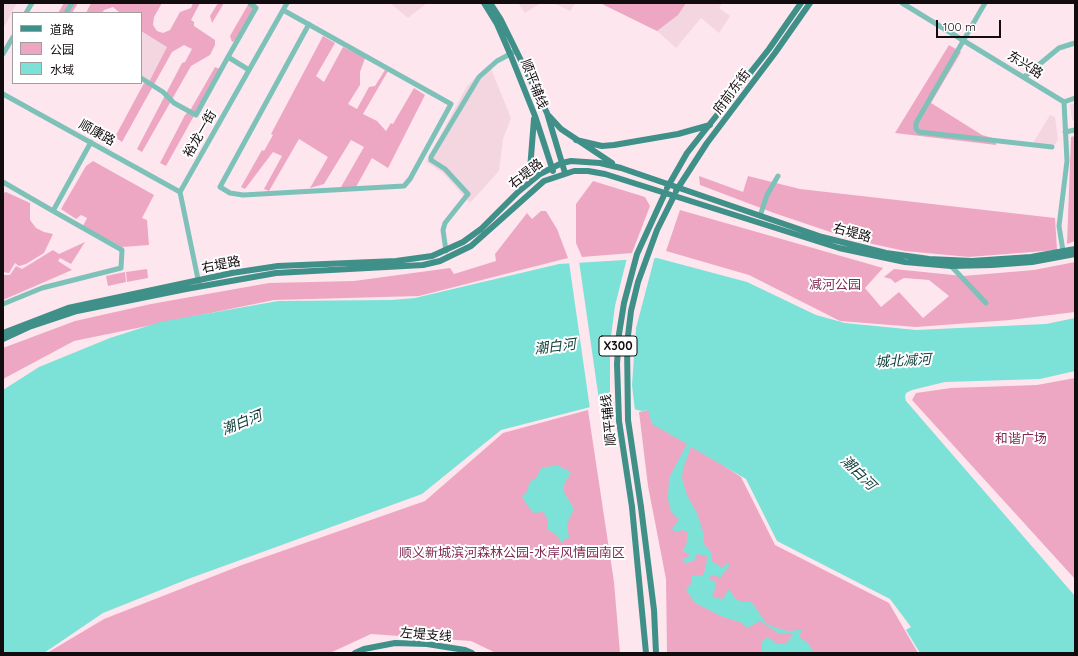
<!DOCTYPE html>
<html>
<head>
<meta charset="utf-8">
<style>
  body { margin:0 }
  #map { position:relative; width:1078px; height:656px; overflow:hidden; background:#fde6ee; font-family:Quicksand,"Noto Sans SC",sans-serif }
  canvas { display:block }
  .frame { position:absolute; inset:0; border:4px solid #130c0e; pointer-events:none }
  .legend { position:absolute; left:12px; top:12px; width:130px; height:72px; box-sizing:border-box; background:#fff; border:1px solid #a19e9f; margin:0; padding:5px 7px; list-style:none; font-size:12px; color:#130c0e }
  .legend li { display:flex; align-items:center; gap:8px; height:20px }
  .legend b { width:20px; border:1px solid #a19e9f }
  .scale { position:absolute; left:936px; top:20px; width:65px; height:18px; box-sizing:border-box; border:2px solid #130c0e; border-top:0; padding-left:5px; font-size:12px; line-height:14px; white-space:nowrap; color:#130c0e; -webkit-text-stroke:3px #fff; paint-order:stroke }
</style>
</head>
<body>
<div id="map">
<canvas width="1078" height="656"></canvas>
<div class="frame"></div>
<ul class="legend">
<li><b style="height:5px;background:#3f9088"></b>道路</li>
<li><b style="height:11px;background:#eea7c2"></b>公园</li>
<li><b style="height:11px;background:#7ce1d6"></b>水域</li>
</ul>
<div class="scale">100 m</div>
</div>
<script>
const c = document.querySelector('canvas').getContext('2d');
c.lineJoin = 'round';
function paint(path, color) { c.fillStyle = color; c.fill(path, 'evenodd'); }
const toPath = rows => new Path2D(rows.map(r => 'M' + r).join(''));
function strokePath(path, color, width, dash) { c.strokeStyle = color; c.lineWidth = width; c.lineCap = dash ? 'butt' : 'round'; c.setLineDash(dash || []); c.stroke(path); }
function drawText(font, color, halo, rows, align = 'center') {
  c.font = font + ' Quicksand,"Noto Sans SC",sans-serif'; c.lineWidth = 4; c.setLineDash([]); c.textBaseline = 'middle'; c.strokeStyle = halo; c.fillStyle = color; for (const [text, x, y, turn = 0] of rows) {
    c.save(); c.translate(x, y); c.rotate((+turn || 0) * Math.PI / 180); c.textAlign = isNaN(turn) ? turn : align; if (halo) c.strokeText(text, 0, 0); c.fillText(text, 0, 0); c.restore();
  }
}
const built = toPath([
  [3,3,17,3,3,29],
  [390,3,427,3,408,18],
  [518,3,541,3,525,13],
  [553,3,576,3,570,11],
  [600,3,722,3,719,8,730,16,719,33,701,18,676,48,657,31],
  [141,31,168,47,150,81,141,77],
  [489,64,511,118,503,139,499,171,470,203,443,173,426,162,467,86],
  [1075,103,1075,122,1072,119,1070,105],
  [1050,115,1055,117,1058,139,1054,146,1033,143]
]);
const green = toPath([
  [64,3,78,3,72,13,58,13],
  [91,3,162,3,154,17,153,25,157,31,163,33,170,30,180,12,191,8,193,3,200,3,191,20,194,22,194,26,215,40,215,45,210,55,191,66,142,152,137,149,182,63,185,62,192,49,184,45,172,52,122,142,115,137,144,83,148,84,167,47,141,31,141,13,120,13,113,7,104,10,102,13,86,13],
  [218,3,224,3,212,23,210,16],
  [249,3,257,3,237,40,232,42,230,36],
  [600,3,686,3,678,15,657,31],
  [323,36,335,43,316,76,324,82,343,47,365,58,360,72,360,85,348,104,357,109,369,87,375,86,385,70,388,71,363,114,377,121,386,131,391,123,393,124,414,88,425,95,388,168,372,158,356,187,341,187,364,147,351,140,324,184,310,188,328,157,299,139,269,191,264,189,282,156,273,152,245,189,241,187,262,150,264,151,273,135,271,134],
  [949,45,961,52,931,103,982,135,996,139,996,145,895,133],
  [215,67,220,69,166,166,160,163,185,115,191,109],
  [1075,136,1075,241,1067,244,1071,137],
  [93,161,154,195,142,218,147,220,149,245,122,247,83,226,87,218,81,215,76,219,61,209,86,166],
  [699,176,743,192,748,176,800,189,1055,218,1057,250,969,257,905,251,854,240,774,213,700,185],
  [593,181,645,197,650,206,632,253,582,257,576,243,576,204],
  [6,192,30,203,30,220,36,228,44,232,53,234,44,253,26,264,19,266,15,263,9,273,3,272,3,193],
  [680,210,883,268,865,288,881,307,899,292,923,318,949,296,929,280,904,278,895,283,891,279,884,277,894,269,963,276,1034,270,1075,262,1075,312,1010,320,916,327,840,321,749,275,666,251],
  [541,211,546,211,557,229,568,258,419,296,274,300,74,341,3,379,3,348,75,321,151,304,269,283,354,281,450,268,454,274,496,261,495,254,527,213,532,219],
  [85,242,71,264,60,258,58,261,72,270,3,300,3,275,10,275,16,266,22,269,53,250,59,254],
  [147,269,148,278,127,282,126,272],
  [125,272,126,282,108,286,106,276],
  [1075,378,1075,579,912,400,916,393,951,388,1037,385],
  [588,410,614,582,620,653,496,653,471,641,371,634,330,653,47,653,104,619,242,565,425,501,503,433],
  [648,410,700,450,741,477,775,545,889,603,918,653,667,653,666,579,648,486,639,412]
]);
const water = toPath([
  [657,258,747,282,816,315,845,323,916,330,1046,324,1075,318,1075,371,1040,379,945,382,912,390,906,393,905,397,906,401,1075,596,1075,653,920,653,906,630,911,627,890,599,777,541,746,479,691,447,683,469,682,478,687,495,697,513,704,535,704,544,712,553,712,561,722,568,728,563,730,565,719,579,717,575,712,575,710,577,710,580,716,581,716,587,712,596,721,599,724,598,728,589,736,599,742,602,751,601,766,623,771,626,787,631,802,630,799,637,808,643,814,653,762,653,761,642,768,637,777,644,785,644,790,639,793,633,778,633,760,621,747,628,740,622,723,617,695,603,686,590,692,582,692,576,703,575,706,566,707,556,697,554,694,561,685,563,683,562,685,557,688,558,689,554,683,551,683,548,686,546,688,533,683,530,676,532,672,529,679,519,671,512,668,499,669,478,687,444,652,424,648,410,642,411,606,403,501,430,422,494,188,579,103,613,44,653,3,653,3,390,39,367,110,338,160,322,278,301,392,300,415,298,559,264],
  [557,465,571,472,564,485,564,492,574,509,567,524,569,538,565,539,562,543,557,536,548,529,547,518,543,512,533,513,522,497,528,490,529,483,537,477,541,468]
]);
const pier = toPath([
  [655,256,636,328,632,385,635,411,610,406,610,344,615,306,627,258],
  [579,261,600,407,590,409,569,262]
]);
const minor = toPath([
  [902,3,1064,102,1075,98],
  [985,3,916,123,916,129,919,132,1052,147],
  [283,10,451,104,410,179,404,186,243,195,230,193,220,187,309,24],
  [26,13,32,3],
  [66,13,72,3],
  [3,54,13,37],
  [249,70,228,57,256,8,250,3],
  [1024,77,1059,48,1075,43],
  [141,78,163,92,174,103,196,115,228,57],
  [3,94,180,192],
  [1065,132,1075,130],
  [3,182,53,211,91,142],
  [760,216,767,195,778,176],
  [446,251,443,230,445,223,468,194,445,169,431,160,431,157,479,77,497,61,514,52],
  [1063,251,1059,226,1067,161,1064,102],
  [951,266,986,303],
  [199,284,180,192,287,3],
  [3,304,42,288,121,268,122,250,53,211]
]);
const major = toPath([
  [484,3,497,24,511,56,535,116,553,171],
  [490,3,501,20,547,113,565,173],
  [549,116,561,129,612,163],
  [576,140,602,146,614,145,678,134,710,125],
  [529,182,534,119],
  [667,188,687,153,769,49,801,3],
  [676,191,707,143,775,53,810,3],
  [3,333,68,308,232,273,278,266,396,261,432,256,463,242,481,229,518,192,540,174,562,163,571,161,600,163,621,168,822,237,886,253,929,259,972,261,1031,257,1075,249],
  [3,339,29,327,77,311,186,289,276,273,423,265,440,261,471,246,544,181,574,171,588,171,605,174,839,248,905,262,951,266,992,265,1032,262,1075,254],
  [632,507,646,653],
  [641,507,654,610,656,653],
  [355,653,364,649,395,643,427,644,465,650,472,653]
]);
const majorBridge = toPath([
  [632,507,619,421,617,364,619,334,624,303,637,254,665,193],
  [641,507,628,420,627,344,631,311,638,282,657,230,674,196]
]);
const shields = [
  [618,346,38]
];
const shieldNames = [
  ["X300",618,346]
];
const streetNames = [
  ["东兴路",1025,65,32],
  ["顺平辅线",534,84,69],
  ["府前东街",732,92,-53],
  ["顺康路",97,133,29],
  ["裕龙一街",200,134,-60],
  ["右堤路",526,174,-38],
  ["右堤路",852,233,15],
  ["右堤路",221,265,-11],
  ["顺平辅线",609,420,-96],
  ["左堤支线",426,635,5]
];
const parkNames = [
  ["减河公园",835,285],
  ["和谐广场",1021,439],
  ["顺义新城滨河森林公园-水岸风情园南区",512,553]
];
const waterNames = [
  ["潮白河",555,347,-7],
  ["城北减河",903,361,-3],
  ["潮白河",242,423,-22],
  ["潮白河",858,473,44]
];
paint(built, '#f4d6e1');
paint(green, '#eea7c2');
paint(water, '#7ce1d6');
paint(pier, '#fde6ee');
strokePath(minor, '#7dc1b9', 5);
strokePath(major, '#3f9088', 6);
strokePath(majorBridge, '#3f9088', 6);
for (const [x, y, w] of shields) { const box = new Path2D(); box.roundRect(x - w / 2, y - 10, w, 20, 3); c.fillStyle = '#fff'; c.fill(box); strokePath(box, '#130c0e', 1); }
drawText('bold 12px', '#130c0e', null, shieldNames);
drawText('13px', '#130c0e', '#fff', streetNames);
drawText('13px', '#802a52', '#fff', parkNames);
drawText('italic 14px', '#14433f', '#fff', waterNames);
</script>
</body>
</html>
